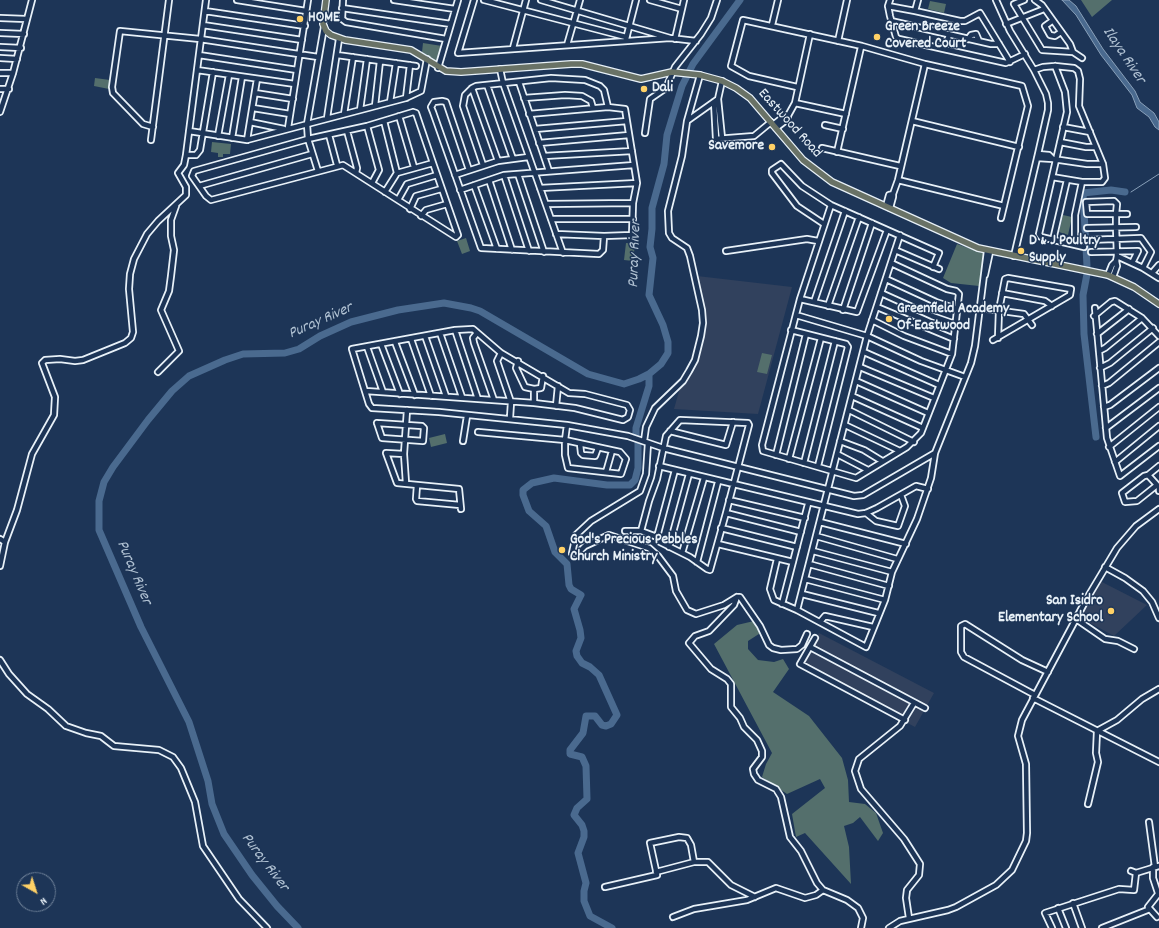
<!DOCTYPE html>
<html>
<head>
<meta charset="utf-8">
<style>
  body { margin:0 }
  #map { position:relative; width:1159px; height:928px; overflow:hidden; background:#1d3557; font-family:Dekko,sans-serif }
  canvas { display:block }
  .north { position:absolute; left:16px; top:872px; width:40px; height:40px; box-sizing:border-box; background:#1d3557; border:1px solid #6e8097; border-radius:50%; rotate:141deg; font-size:11px; font-weight:700; line-height:16px; text-align:center; color:#e8f1f8 }
  .north::after { content:''; display:block; margin:auto; width:14px; height:18px; background:#ffd166; clip-path:polygon(50% 0,100% 100%,50% 72%,0 100%) }
</style>
</head>
<body>
<div id="map">
<canvas width="1159" height="928"></canvas>
<div class="north">N</div>
</div>
<script>
const c = document.querySelector('canvas').getContext('2d');
c.lineJoin = 'round';
function paint(path, color) { c.fillStyle = color; c.fill(path, 'evenodd'); }
const toPath = rows => new Path2D(rows.map(r => 'M' + r).join(''));
function strokePath(path, color, width, dash) { c.strokeStyle = color; c.lineWidth = width; c.lineCap = dash ? 'butt' : 'round'; c.setLineDash(dash || []); c.stroke(path); }
function drawText(font, color, halo, rows, align = 'center') {
  c.font = font + ' Dekko,sans-serif'; c.lineWidth = 3; c.setLineDash([]); c.textBaseline = 'middle'; c.strokeStyle = halo; c.fillStyle = color; for (const [text, x, y, turn = 0] of rows) {
    c.save(); c.translate(x, y); c.rotate((+turn || 0) * Math.PI / 180); c.textAlign = isNaN(turn) ? turn : align; if (halo) c.strokeText(text, 0, 0); c.fillText(text, 0, 0); c.restore();
  }
}
const built = toPath([
  [697,276,792,287,758,414,674,409,681,384,697,361,706,327],
  [1100,581,1147,605,1114,636,1079,617],
  [819,633,934,693,915,727,799,666]
]);
const green = toPath([
  [1081,0,1112,0,1092,17],
  [930,1,946,4,944,13,928,9],
  [423,43,442,46,437,62,422,52],
  [95,78,110,80,109,89,94,86],
  [212,142,231,144,230,154,223,154,223,157,218,157,218,153,211,152],
  [1063,215,1072,217,1068,235,1059,232],
  [466,238,470,251,462,254,457,241],
  [626,243,635,244,633,261,624,260],
  [957,244,985,254,979,286,951,283,943,278],
  [762,353,772,355,767,374,757,372],
  [445,434,447,443,431,447,429,438],
  [754,621,762,632,748,641,748,649,758,660,774,662,783,659,789,669,773,692,809,716,842,758,848,780,849,802,865,804,876,813,883,833,878,841,860,817,853,823,844,826,849,847,851,884,805,833,796,837,792,814,825,788,820,779,787,794,762,777,766,764,772,753,714,644,737,625]
]);
const water = toPath([
  [1062,0,1069,0,1076,6,1103,49,1135,91,1140,102,1154,113,1159,122,1159,130,1155,127,1149,117,1137,108,1132,95,1101,55,1076,15,1062,0]
]);
const stream = toPath([
  [1131,192,1159,174]
]);
const river = toPath([
  [1087,266,1083,193,1111,190,1125,192],
  [1087,274,1083,295,1084,334,1096,437],
  [636,438,636,428,649,386,649,374],
  [298,928,277,906,252,875,224,834,212,804,208,781,189,722,141,627,99,530,99,501,104,482,113,467,148,420,172,391,189,376,225,360,243,354,285,353,299,349,320,336,351,322,398,310,444,303,471,308,480,311,588,374,624,384,639,379,649,374,661,364,668,353,668,342,663,325,649,295,653,258,650,247,652,229,652,208,664,164,667,135,682,86,693,64,740,0],
  [612,928,590,916,584,901,584,891,586,883,578,853,584,837,584,831,582,825,574,815,577,808,587,799,586,766,582,757,570,754,570,750,583,733,586,716,595,716,602,725,606,726,611,724,617,715,599,675,590,667,582,663,577,656,576,651,581,638,580,630,574,609,581,595,571,589,569,585,567,564,555,552,546,526,529,511,523,495,523,490,532,483,554,478,607,485,630,485,635,480,638,468,638,443]
]);
const minor = toPath([
  [206,0,186,155,196,155,200,150,213,72],
  [237,0,306,11],
  [343,0,342,19,346,22,446,39],
  [394,0,455,9],
  [474,0,458,53,670,38],
  [484,0,626,37],
  [541,0,670,38,696,41],
  [650,0,682,9],
  [890,0,888,6,890,16,896,37,899,39,1006,63,1025,54],
  [918,0,915,11,960,21,965,21,980,13,1010,62],
  [996,0,1010,31,1034,70,1046,94,1048,103,1048,110,1038,154,1014,256],
  [1024,0,1014,4,1042,50,1073,52,1070,44,1042,5,1035,0],
  [888,6,915,11],
  [342,8,451,24],
  [205,11,305,26],
  [0,18,26,19],
  [891,21,991,44,999,44],
  [1052,21,1045,26,1050,35,1055,36,1061,32],
  [1006,24,1044,9],
  [203,25,302,40],
  [772,25,778,0],
  [0,33,24,34],
  [626,39,636,0],
  [675,39,684,0],
  [968,39,971,35,976,34,979,41],
  [838,41,847,0],
  [567,45,580,0],
  [0,47,21,48],
  [513,48,526,0],
  [945,49,949,34],
  [1073,52,1082,58],
  [199,55,297,70],
  [337,55,416,66],
  [0,58,17,59],
  [1055,66,1065,92,1067,112,1039,234,1041,237,1084,247],
  [438,68,458,0],
  [500,69,503,83,563,253],
  [197,70,295,84],
  [1034,70,1043,67,1055,66,1074,68,1078,71,1080,79,1079,106,1103,164,1105,178,1102,182,1082,182,1052,177],
  [0,73,13,73],
  [519,82,549,171],
  [487,85,513,159],
  [797,87,749,76,731,66,743,20,862,46,925,64,1022,86,1028,106,1001,218],
  [472,88,498,161],
  [0,89,9,89],
  [255,93,293,99],
  [406,98,410,65],
  [524,98,565,95,582,96,591,101,593,108],
  [718,99,722,138],
  [390,102,396,63],
  [714,102,716,139,754,136,771,122],
  [795,103,846,114],
  [375,106,380,61],
  [253,108,290,114],
  [360,110,367,59],
  [0,112,13,73,32,0],
  [413,112,416,113,433,163,458,235,456,237,343,165,211,200,206,196,192,176,194,171,308,139,367,126,413,112],
  [344,114,353,57],
  [399,116,414,167],
  [327,118,339,39],
  [384,121,397,173],
  [687,121,700,75],
  [912,121,1019,147],
  [250,122,284,129],
  [773,125,783,117,788,116],
  [825,125,843,129],
  [367,126,379,170,372,183],
  [153,127,143,124,113,93,112,87,120,31,200,39,318,57],
  [1063,127,1090,132],
  [288,128,308,0],
  [776,128,785,121,795,103,810,34],
  [535,129,627,121],
  [189,131,247,140,406,98,421,91,427,59],
  [347,131,357,168,356,173],
  [645,133,650,99,666,88,675,67,701,34,711,18,717,0],
  [329,135,337,165],
  [218,136,229,75],
  [232,138,242,77],
  [151,140,169,0],
  [247,140,257,79],
  [1060,142,1086,147,1096,147],
  [539,143,629,135],
  [822,148,900,166],
  [837,152,861,47],
  [1038,154,1049,155,1053,159],
  [544,156,632,151],
  [1037,158,1053,159,1087,164,1103,164],
  [483,165,463,106,465,95,472,88,476,86,551,78,585,80,600,86,604,90,608,107],
  [469,170,446,102,442,101,434,102,431,107,433,112,481,248,599,254,603,250,604,236,632,235,633,203,637,183,625,109,608,107,529,114],
  [318,171,308,139,307,124,324,27],
  [518,174,544,252],
  [455,175,498,161,528,157],
  [504,175,529,251],
  [489,180,512,250],
  [898,180,1004,206],
  [474,185,497,249],
  [199,186,312,154],
  [540,188,637,183],
  [460,190,504,175,634,165],
  [385,192,397,173,433,163],
  [398,200,407,184,437,175],
  [546,204,633,203],
  [831,205,800,299,762,445,763,451,856,478,907,447,921,433,952,354,959,294,956,291,947,289,891,263],
  [886,206,889,195,893,194,898,180,925,64],
  [890,208,893,197,893,194],
  [410,209,416,196,441,189],
  [421,216,426,210,447,204],
  [551,219,633,219],
  [824,224,797,206,772,173,772,170,781,164,802,186,831,205,939,253,933,267],
  [1087,228,1136,227],
  [556,234,604,236],
  [1053,240,1067,180],
  [1088,240,1141,238,1151,252,1143,268],
  [1075,245,1075,215,1082,182],
  [895,250,939,269],
  [726,251,807,239,818,241],
  [1091,252,1138,251,1132,263],
  [1117,256,1143,268,1159,278],
  [1152,273,1159,265],
  [985,275,990,252],
  [1108,275,1112,265,1116,261],
  [1113,277,1117,266,1116,261,1117,256,1116,227,1116,214,1117,204,1114,201,1086,202,1087,214,1127,214],
  [886,279,936,302,957,309],
  [881,293,932,316,955,324],
  [1002,293,1045,301,1052,306],
  [800,299,857,312,887,230],
  [814,302,845,211],
  [828,306,859,217],
  [877,307,954,339],
  [980,308,1024,314,1032,325],
  [1095,308,1107,438,1120,476,1159,446],
  [843,310,872,223],
  [796,315,867,336,921,361,965,377],
  [1094,316,1111,302,1115,301,1142,318,1159,336],
  [872,320,904,336,952,354],
  [455,330,478,399],
  [791,330,846,344,848,347,818,466],
  [440,333,462,397],
  [477,333,473,338,474,343,494,400],
  [1097,334,1129,309],
  [425,336,446,396],
  [411,339,431,396],
  [993,340,1070,295,1071,289,1008,278,1005,279,999,310,998,338],
  [395,342,415,395],
  [381,344,400,394],
  [367,347,383,392],
  [1099,351,1105,348,1142,318],
  [864,352,939,385],
  [501,353,497,361,511,402,510,418],
  [518,361,516,368,525,387,534,389,541,388,543,376],
  [860,367,934,398],
  [1100,368,1110,363,1153,328],
  [158,372,179,351,161,310,169,291,171,276,174,250,171,236,171,220,176,206],
  [856,381,928,413],
  [1102,386,1109,383,1159,342],
  [366,391,534,403,575,408,623,420,628,417,630,410,627,405,585,394,569,393,501,353,473,329,455,330,352,349,369,404,372,408,439,412,567,425,628,436,663,448,854,496,863,495,935,453],
  [852,396,923,428],
  [534,403,534,389],
  [556,406,558,386],
  [1104,407,1110,405,1159,368],
  [849,410,914,442],
  [377,423,422,426,424,428,423,441,382,438,377,423],
  [845,425,900,451],
  [1106,428,1159,388],
  [670,431,726,445,733,422],
  [478,432,565,440,620,452,626,459,621,474,568,468,565,455,565,440,567,425],
  [463,441,467,416],
  [644,441,646,427,655,408,683,381,689,371,695,360,701,336,703,323,702,310,690,256,687,248,672,238,669,233,668,211,682,156,687,121,718,99,722,81],
  [840,441,864,450,882,461],
  [648,443,646,474,640,491,591,521,576,535,572,553,579,552,585,546,609,535,649,548,658,556,673,576,676,591,687,610,696,614,724,605,737,597,740,597,760,626,769,645,773,648,781,650,797,649,802,645,807,634],
  [580,444,581,453,583,455,595,456,598,448],
  [1109,447,1159,407],
  [404,454,386,453,397,483,459,489,461,509],
  [837,454,868,470],
  [776,455,806,334],
  [789,459,821,338],
  [1115,462,1159,426],
  [804,463,835,341],
  [659,466,858,514,866,513,877,508,916,486,928,489],
  [1159,466,1148,475,1159,487,1159,491],
  [606,472,612,451],
  [1148,475,1144,476,1122,493,1125,502,1137,501,1157,485],
  [406,483,404,454,407,410],
  [417,485,416,499,417,501,460,505],
  [729,500,805,518],
  [726,513,801,532],
  [866,513,876,521,898,526,905,506,901,495],
  [820,522,906,544],
  [721,528,797,547],
  [625,531,641,531,657,537,660,542,690,557,707,569,710,570,726,513,749,425,748,423,680,420,666,436,657,479,649,501,641,531],
  [816,536,897,559],
  [657,537,675,470],
  [0,539,5,542],
  [718,544,793,562],
  [669,547,689,474],
  [813,551,892,572],
  [682,553,704,478],
  [777,559,770,589,774,600,797,610,866,647,885,600,892,572,917,519,931,478,935,453,971,363,975,346,987,251],
  [697,562,718,482],
  [809,564,889,586],
  [0,566,5,542,17,510,32,454,54,415,55,397,42,363,45,360,60,359,75,361,83,360,125,343,131,338,133,332,129,289,130,274,134,259,147,234,158,221,186,195,186,187,178,173,184,165,186,155],
  [1105,567,1125,578,1143,591,1152,602,1159,618],
  [805,579,885,600],
  [802,594,878,613],
  [737,597,734,605,709,631,695,636,689,643,711,669,727,679,731,684,731,707,740,718,744,727,757,740,762,751,762,757,753,769,754,774,758,780,776,789,781,797,790,837,801,851,817,883,823,890,847,900,858,908,863,918,861,928],
  [782,604,808,504],
  [797,610,867,336,900,235],
  [1076,619,1105,639,1118,641,1134,649],
  [820,622,825,616,873,627],
  [815,638,800,664,905,720],
  [810,647,925,708],
  [0,660,9,674,27,694,48,709,66,726,86,733,101,736,114,746,159,750,173,757,181,768,195,802,203,846,239,899,267,928],
  [1035,695,964,657,961,652,961,626,965,624,1022,660,1048,672],
  [1033,698,1159,762],
  [1088,804,1098,762,1096,753,1097,731,1117,720,1142,699,1159,689],
  [1149,822,1155,867],
  [1153,867,1153,878,1158,893],
  [1131,871,1136,873],
  [656,872,694,862,708,862,731,885,755,897],
  [605,887,657,875,650,843,679,837,687,838,691,845,694,862],
  [1073,903,1082,928],
  [1058,908,1066,928],
  [673,917,694,909,747,900,776,888,805,898,816,895,823,890],
  [1157,917,1148,907,1159,893],
  [909,918,906,898,907,890,919,875,920,864,904,839,861,789,855,771,859,759,900,726,914,703],
  [889,928,900,921,948,910,956,907,996,885,1012,870,1026,841,1027,833,1026,764,1018,736,1022,720,1086,600,1117,548,1136,526,1159,509],
  [1052,928,1045,913,1119,889,1134,890,1136,873,1159,866],
  [1102,928,1150,909]
]);
const major = toPath([
  [326,0,323,24,326,31,331,35,345,40,411,50,446,71,461,72,571,64,582,64,641,79,672,72,700,75,722,81,736,88,750,98,803,160,832,182,978,248,1108,275,1134,287,1159,304]
]);
const markers = [
  [300,19,4,"#ffd166"],
  [877,37,4,"#ffd166"],
  [644,89,4,"#ffd166"],
  [772,147,4,"#ffd166"],
  [1021,251,4,"#ffd166"],
  [889,319,4,"#ffd166"],
  [562,550,4,"#ffd166"],
  [1111,611,4,"#ffd166"]
];
const poiNames = [
  ["HOME",308,19],
  ["Green Breeze",885,28],
  ["Covered Court",885,45],
  ["Dali",652,89],
  ["Savemore",764,147,"right"],
  ["D & J Poultry",1029,242],
  ["Supply",1029,259],
  ["Greenfield Academy",897,310],
  ["Of Eastwood",897,327],
  ["God's Precious Pebbles",570,541],
  ["Church Ministry",570,558],
  ["San Isidro",1103,602,"right"],
  ["Elementary School",1103,619,"right"]
];
const streetNames = [
  ["Eastwood Road",789,124,48]
];
const waterNames = [
  ["Ilaya River",1123,56,56],
  ["Puray River",636,254,-88],
  ["Puray River",321,322,-24],
  ["Puray River",133,573,67],
  ["Puray River",264,863,53]
];
paint(built, '#31415d');
paint(green, '#546f6c');
paint(water, '#4a6a8f');
strokePath(water, '#89a0b9', 1);
strokePath(stream, '#89a0b9', 1);
strokePath(river, '#4a6a8f', 7);
strokePath(minor, '#e8f1f8', 8);
strokePath(major, '#e8f1f8', 8);
strokePath(minor, '#1d3557', 4.5);
strokePath(major, '#697266', 5.5);
for (const [x, y, r, color] of markers) { const dot = new Path2D(); dot.arc(x, y, r, 0, 2 * Math.PI); c.fillStyle = color; c.fill(dot); strokePath(dot, '#1d3557', 1.5); }
drawText('bold 15px', '#e8f1f8', '#1d3557', poiNames, 'left');
drawText('15px', '#e8f1f8', '#1d3557', streetNames);
drawText('italic 16px', '#b1c2d3', '#1d3557', waterNames);
</script>
</body>
</html>
